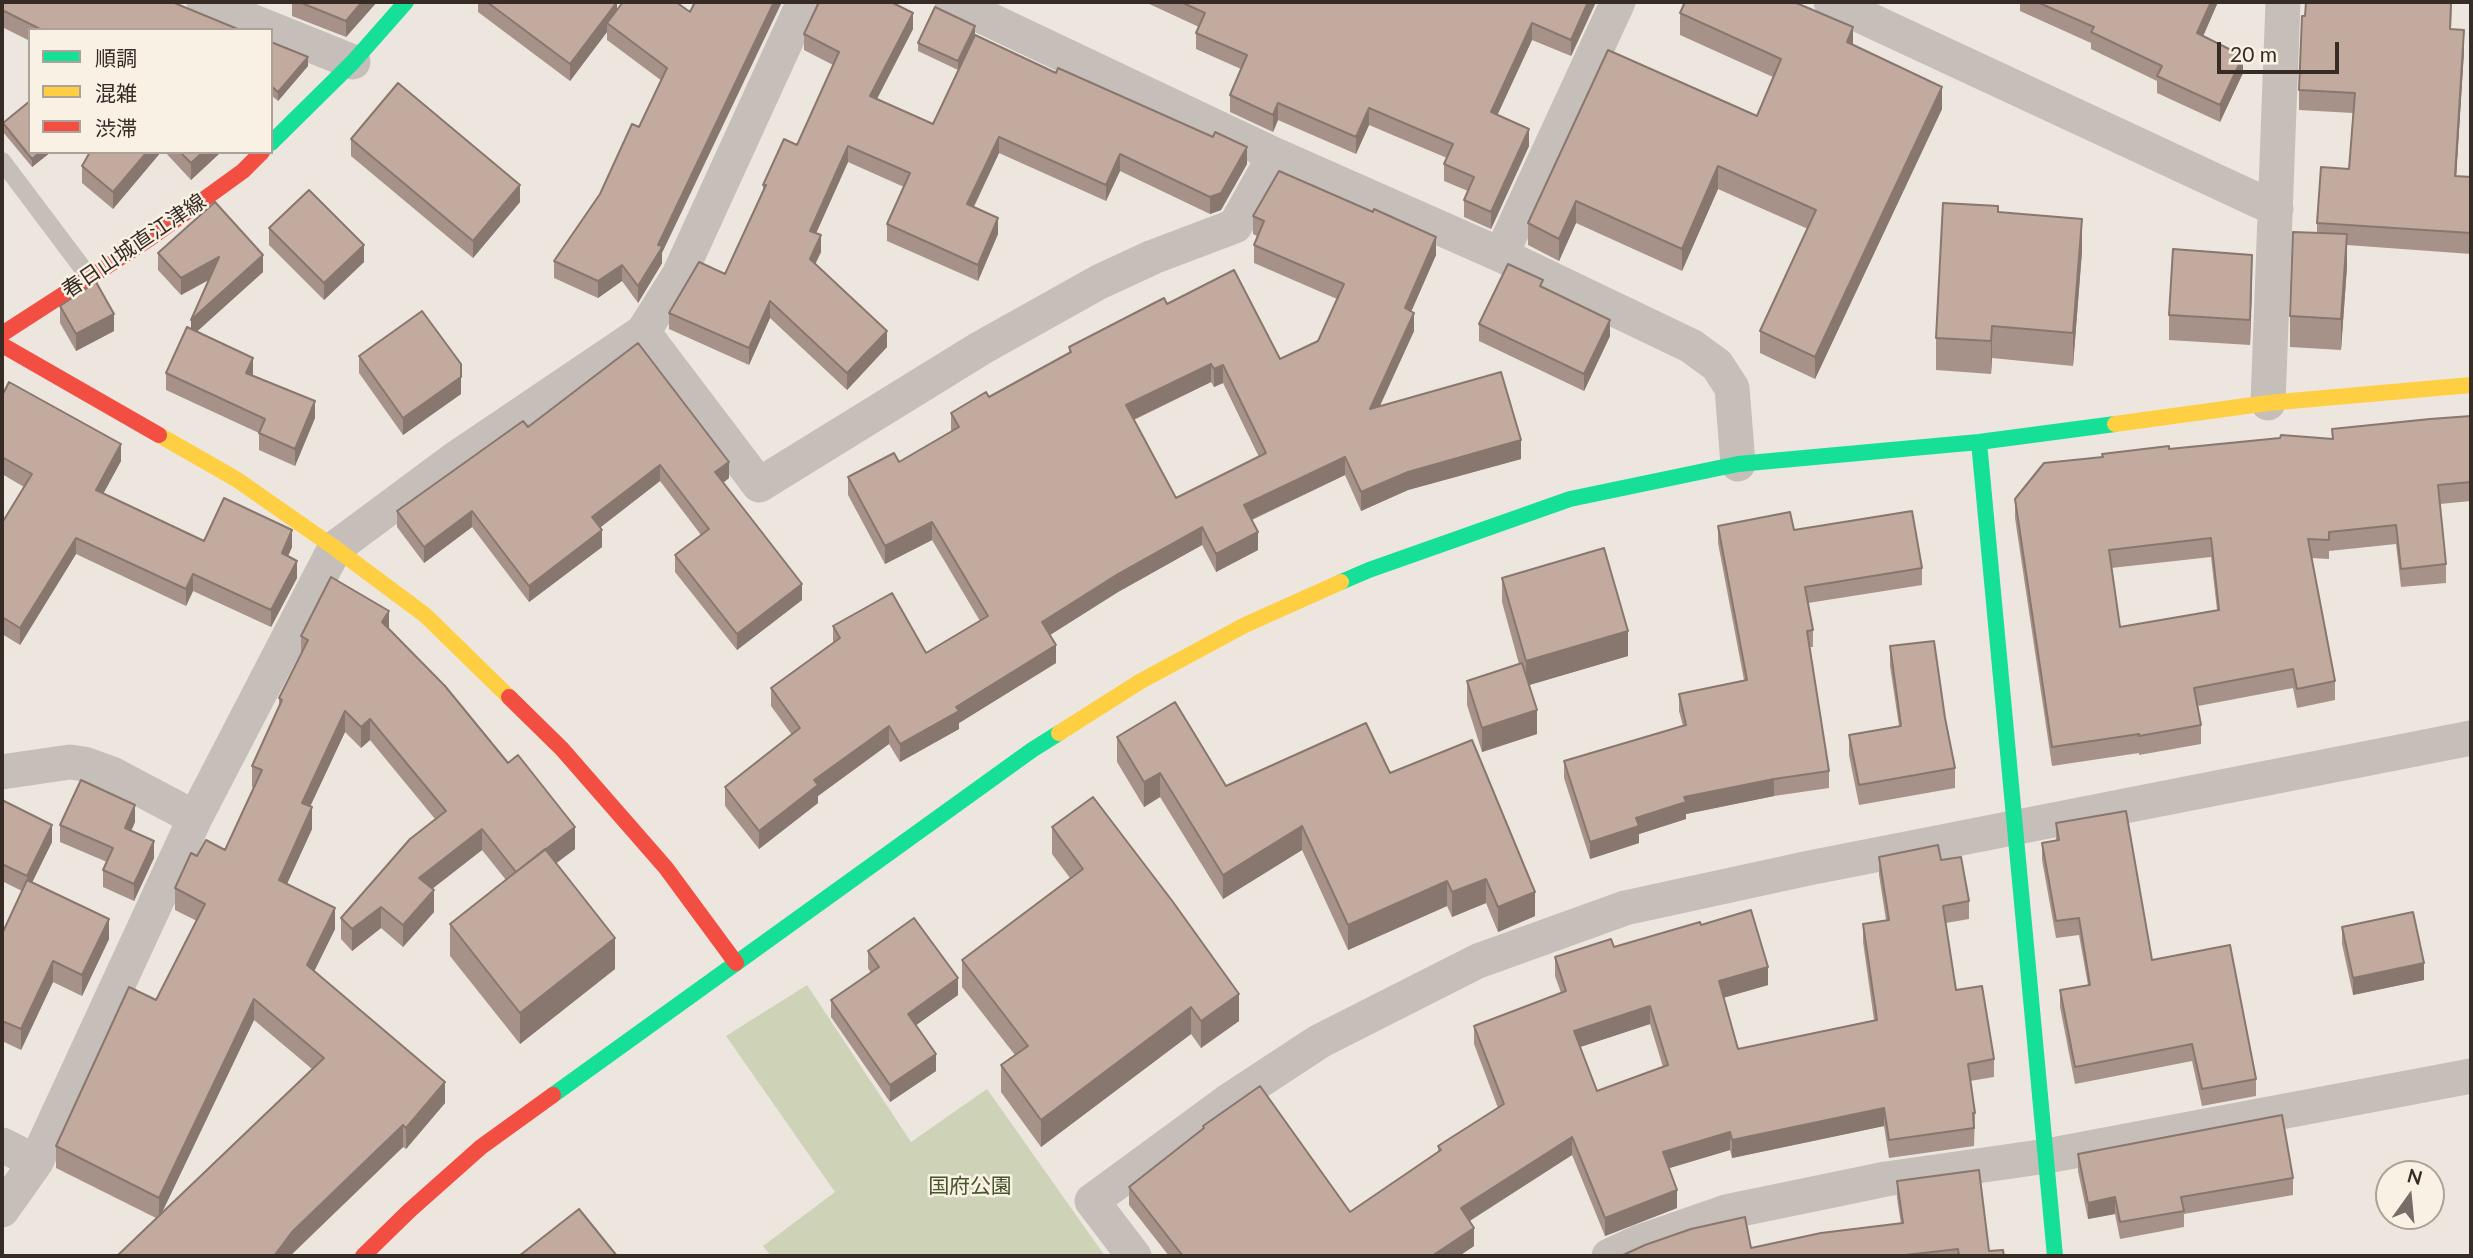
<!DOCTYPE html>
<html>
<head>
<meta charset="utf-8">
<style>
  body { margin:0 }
  #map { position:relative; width:2473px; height:1258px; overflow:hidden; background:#ede6df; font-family:Lato,"Noto Sans JP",sans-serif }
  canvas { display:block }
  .frame { position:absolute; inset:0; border:4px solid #372b26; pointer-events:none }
  .legend { position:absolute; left:28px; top:28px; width:245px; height:126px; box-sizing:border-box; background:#faf1e5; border:2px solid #aca299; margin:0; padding:9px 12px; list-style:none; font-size:21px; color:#372b26 }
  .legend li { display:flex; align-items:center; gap:14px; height:35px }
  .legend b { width:35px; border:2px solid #aca299 }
  .north { position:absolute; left:2375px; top:1160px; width:70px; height:70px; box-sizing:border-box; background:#faf1e5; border:2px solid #aca299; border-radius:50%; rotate:15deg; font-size:19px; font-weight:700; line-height:28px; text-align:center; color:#372b26 }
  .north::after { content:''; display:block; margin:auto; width:24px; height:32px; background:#776c67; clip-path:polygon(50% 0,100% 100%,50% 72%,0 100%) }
  .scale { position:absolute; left:2217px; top:42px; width:122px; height:32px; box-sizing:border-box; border:4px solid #372b26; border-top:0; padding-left:9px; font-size:21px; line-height:24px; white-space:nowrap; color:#372b26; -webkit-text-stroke:5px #faf1e5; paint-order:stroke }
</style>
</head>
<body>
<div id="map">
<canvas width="2473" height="1258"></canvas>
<div class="frame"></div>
<ul class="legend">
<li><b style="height:9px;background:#16e098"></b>順調</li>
<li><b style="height:9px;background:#ffcf43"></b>混雑</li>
<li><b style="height:9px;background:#f24e42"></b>渋滞</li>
</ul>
<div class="north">N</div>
<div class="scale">20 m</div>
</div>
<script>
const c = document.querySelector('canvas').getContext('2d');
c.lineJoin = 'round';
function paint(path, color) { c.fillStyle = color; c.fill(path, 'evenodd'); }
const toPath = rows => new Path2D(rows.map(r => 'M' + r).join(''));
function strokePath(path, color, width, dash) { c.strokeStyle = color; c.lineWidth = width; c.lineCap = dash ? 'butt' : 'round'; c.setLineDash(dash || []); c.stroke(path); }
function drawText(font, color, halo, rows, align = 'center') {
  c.font = font + ' Lato,"Noto Sans JP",sans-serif'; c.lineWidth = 5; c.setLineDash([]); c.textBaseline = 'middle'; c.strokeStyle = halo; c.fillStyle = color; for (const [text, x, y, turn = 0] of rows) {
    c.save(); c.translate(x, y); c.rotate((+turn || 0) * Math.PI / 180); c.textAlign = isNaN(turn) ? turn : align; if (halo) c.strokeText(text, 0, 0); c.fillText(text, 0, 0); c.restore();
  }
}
const green = toPath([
  [807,985,911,1142,987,1089,1105,1256,771,1256,763,1246,835,1192,726,1036]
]);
const lane = toPath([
  [2,161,90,278]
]);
const street = toPath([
  [204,2,353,62],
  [952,2,1275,155,1501,255,1691,346,1717,365,1732,388,1738,464],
  [1831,2,2276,209],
  [1501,255,1618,2],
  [643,332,759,485,981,348,1099,282,1153,257,1235,226,1275,155],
  [2268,403,2283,2],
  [2,772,70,762,84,764,112,774,195,818],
  [2,1145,36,1162],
  [2,1210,36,1162,195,818,335,548,455,459,643,332,679,275,804,2],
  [1134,1256,1092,1201,1227,1102,1320,1041,1478,961,1625,908,1809,868,2471,738],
  [1609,1256,1637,1243,1726,1212,1886,1179,2047,1156,2471,1076]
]);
const fast = toPath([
  [271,143,353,62,406,2],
  [1979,442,2055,1256],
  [1341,582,1369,570,1570,499,1738,464,1979,442,2115,424],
  [553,1095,1032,750,1059,733]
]);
const slow = toPath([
  [2115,424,2268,403,2471,385],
  [159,435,236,479,335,548,425,615,509,697],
  [1059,733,1141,681,1245,625,1341,582]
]);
const jam = toPath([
  [2,334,149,239,243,171,262,152],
  [2,345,159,435],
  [509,697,562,749,666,868,736,963],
  [363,1256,409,1211,481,1147,553,1095]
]);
const wall = toPath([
  [2,2,180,2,179,5,240,30,30,30,30,41,2,27],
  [292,2,377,2,346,37,292,16],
  [478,2,617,2,617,9,690,12,662,253,662,263,638,303,622,281,598,298,554,278,554,261,600,194,639,127,662,81,607,40,607,32,570,81,478,12],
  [1145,2,1596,2,1571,56,1532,40,1497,115,1529,146,1491,229,1464,217,1464,200,1468,191,1444,181,1444,164,1447,158,1369,125,1356,154,1278,120,1273,132,1230,112,1230,95,1241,69,1196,49,1196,33,1199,27],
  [2020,2,2218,2,2203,36,2243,73,2220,122,2157,93,2157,81,2091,49,2091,43,2020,11],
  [2306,2,2452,2,2451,29,2464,51,2456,176,2471,177,2471,254,2347,245,2347,266,2341,350,2290,347,2290,316,2317,233,2317,223,2349,169,2353,113,2299,110,2299,90],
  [1680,13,1853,45,1942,109,1815,379,1760,353,1760,331,1808,229,1718,189,1682,271,1576,223,1559,261,1528,245,1528,223,1757,116,1773,77,1680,35],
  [975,26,958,70,918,51,918,43],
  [913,29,877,99,933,124,1247,164,1221,210,1210,214,1120,171,1106,201,999,153,974,207,998,234,978,281,887,241,887,224,904,187,848,162,816,233,821,252,815,264,887,347,847,390,770,318,749,365,669,329,669,313,725,274,763,190,763,185,797,145,833,65,804,50,804,34],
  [271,42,308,66,278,101,271,95],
  [3,123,51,152,32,167,3,132],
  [351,139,520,202,473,258,351,156],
  [161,152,113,209,82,183,82,166],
  [165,152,221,152,191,180],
  [1998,212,2082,251,2073,366,1992,358,1991,374,1936,370,1936,338],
  [1253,216,1436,255,1411,311,1414,331,1380,406,1521,459,1408,490,1361,511,1345,475,1252,520,1258,550,1216,572,1202,545,1118,592,1050,635,1056,663,959,723,959,729,900,762,889,744,818,796,818,803,759,849,725,806,725,787,792,735,771,706,771,688,833,643,833,626,926,653,980,621,932,540,885,564,848,495,848,477,899,462,951,432,951,413,989,397,1069,354,1069,347,1167,304,1280,359,1318,341,1337,299,1254,263,1254,245,1257,236,1253,234],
  [1211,382,1214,387,1223,383,1259,457,1176,498,1134,420],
  [269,228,364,262,324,300,269,245],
  [158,253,263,272,197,331,253,374,252,376,315,418,295,466,259,450,259,433,166,390,166,373,191,329,209,280,181,295,158,270],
  [2252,279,2250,345,2169,340,2169,315],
  [60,306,114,331,76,351,60,323],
  [1479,324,1610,336,1584,391,1479,341],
  [359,356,461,394,403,435,359,373],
  [2,396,121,461,103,494,204,541,292,547,288,556,297,578,271,627,193,591,186,606,76,554,20,645,2,634,2,523,24,487,2,474],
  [2471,416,2471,501,2440,504,2446,564,2446,583,2401,587,2396,544,2329,551,2329,559,2311,558,2335,681,2335,700,2297,708,2293,688,2198,706,2201,725,2201,744,2139,755,2139,753,2052,766,2015,518,2015,499,2102,457,2169,449,2332,439,2332,429],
  [2211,557,2217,610,2120,627,2111,568],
  [528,427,729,478,723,483,802,600,737,650,675,572,675,555,701,535,660,481,600,527,602,547,529,602,472,527,424,563,397,527,397,511],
  [1718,526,1922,568,1922,585,1808,603,1813,630,1813,647,1810,647,1829,771,1829,788,1774,796,1686,814,1686,819,1639,834,1639,843,1590,859,1564,778,1564,761,1683,726,1679,711,1679,694,1744,680,1718,543],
  [1502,578,1628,656,1529,685,1537,734,1482,752,1467,705,1467,681,1519,664,1502,602],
  [389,630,575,849,556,863,615,969,520,1044,450,956,450,924,506,880,482,850,432,889,434,912,403,947,381,928,352,951,341,939,341,918,435,819,370,740,361,748,345,732,310,806,312,829,287,884,335,929,314,971,445,1103,406,1149,403,1147,290,1256,117,1256,156,1218,56,1168,56,1146,156,1000,197,921,175,910,175,888,197,856,225,850,254,788,252,787,252,766,279,707,279,698,301,654,301,636],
  [254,1020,312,1069,161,1213],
  [1890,646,1945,718,1955,768,1955,788,1859,805,1849,755,1849,735,1899,726,1890,666],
  [1117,737,1226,786,1390,773,1535,916,1498,932,1486,903,1452,917,1447,906,1348,950,1302,850,1223,899,1160,797,1144,807,1117,762],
  [2,800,52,842,32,882,109,939,82,996,53,982,21,1050,2,1041,2,934,22,891,2,881],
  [135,822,131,831,154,858,134,901,103,887,103,870,107,862,60,842,60,825],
  [2056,823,2152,960,2256,1079,2256,1096,2202,1106,2192,1061,2075,1084,2060,1007,2060,990,2088,985,2079,935,2056,938,2042,860,2042,843,2056,841],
  [1052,827,1239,1021,1201,1048,1191,1034,1041,1147,1001,1092,1001,1065,1015,1055,962,987,962,960,1070,878,1052,854],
  [1879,857,1941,860,1969,901,1969,919,1946,923,1956,990,1994,1059,1994,1077,1970,1081,1975,1113,1974,1146,1889,1158,1884,1126,1732,1158,1730,1150,1669,1168,1677,1208,1605,1236,1572,1155,1470,1221,1474,1246,1459,1256,1169,1256,1129,1205,1129,1187,1203,1129,1203,1126,1350,1212,1438,1152,1438,1146,1498,1108,1474,1044,1474,1026,1561,993,1555,976,1555,957,1614,947,1701,925,1768,985,1723,998,1738,1049,1874,1020,1863,942,1863,924,1886,920,1879,875],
  [1650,1024,1663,1067,1597,1091,1580,1047],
  [2342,927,2424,980,2353,995,2342,944],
  [868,951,958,995,916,1025,936,1071,890,1102,831,1017,831,1000,871,973,868,968],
  [2078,1154,2293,1178,2293,1195,2184,1214,2184,1227,2120,1239,2115,1214,2088,1219,2078,1171],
  [1897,1181,1989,1251,2004,1256,1621,1256,1751,1248,1901,1224,1897,1198]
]);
const shadedWall = toPath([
  [362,2,377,2,346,37,346,21],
  [617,2,617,18,607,23,607,32,570,81,570,64],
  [774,2,782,2,662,253,662,263,661,265,638,303,638,286],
  [1588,2,1596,2,1571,56,1571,40],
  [2211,2,2218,2,2197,50,2197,33],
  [913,13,913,29,870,112,870,96],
  [1532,23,1532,40,1491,129,1491,112],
  [975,26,975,35,958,70,958,61],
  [1853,27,1853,49,1847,42],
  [2464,30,2464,51,2455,197,2455,176],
  [2243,56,2243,73,2220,122,2220,105],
  [308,57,308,66,278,101,278,92],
  [1942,87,1942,109,1815,379,1815,357],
  [1278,103,1278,120,1273,132,1273,115],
  [1369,108,1369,125,1356,154,1356,137],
  [1529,129,1529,146,1491,229,1491,212],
  [999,137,999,153,967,220,967,204],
  [848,146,848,162,810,247,810,231],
  [1247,147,1247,164,1221,210,1210,214,1210,197],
  [40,152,51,152,32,167,32,159],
  [147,152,161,152,113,209,113,192],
  [203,152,221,152,191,180,191,163],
  [1120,154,1120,171,1106,201,1106,185],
  [1718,166,1718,189,1682,271,1682,249],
  [520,185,520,202,473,258,473,241],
  [1576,201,1576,223,1559,261,1559,239],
  [998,218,998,234,978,281,978,265],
  [2082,219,2082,251,2073,366,2073,333],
  [2347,234,2347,266,2341,350,2341,319],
  [821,235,821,252,810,275,810,259],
  [1436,237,1436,255,1405,326,1405,308],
  [364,245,364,262,324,300,324,283],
  [263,255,263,272,191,337,191,320],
  [2252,255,2252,279,2250,345,2250,320],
  [219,257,219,274,181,295,181,278],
  [622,265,622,281,598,298,598,281],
  [770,301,770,318,749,365,749,348],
  [1414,313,1414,331,1370,427,1370,409],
  [114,314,114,331,76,351,76,334],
  [1610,320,1610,336,1584,391,1584,374],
  [1992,326,1992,358,1991,374,1991,341],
  [887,331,887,347,847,390,847,373],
  [253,358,253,374,246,390,246,373],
  [1211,364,1211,382,1126,423,1126,405],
  [1223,365,1223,383,1214,387,1214,369],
  [461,377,461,394,403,435,403,418],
  [315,401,315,418,295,466,295,449],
  [1521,440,1521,459,1408,490,1361,511,1361,492,1408,472],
  [121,444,121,461,96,507,96,490],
  [1345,457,1345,475,1244,523,1244,505],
  [729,462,729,478,715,489,715,472],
  [660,465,660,481,592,534,592,517],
  [472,511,472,527,424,563,424,547],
  [932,522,932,540,885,564,885,546],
  [1202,527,1202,545,1118,592,1042,640,1042,622,1118,574],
  [292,530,292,547,282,570,282,553],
  [602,530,602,547,529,602,529,586],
  [1258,532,1258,550,1216,572,1216,554],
  [76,538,76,554,20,645,20,628],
  [297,561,297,578,271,627,271,610],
  [193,574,193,591,186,606,186,589],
  [802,584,802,600,737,650,737,634],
  [389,611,389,632,382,622],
  [1628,631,1628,656,1526,686,1526,661],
  [1056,645,1056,663,959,723,959,729,900,762,900,744,956,707],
  [1537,710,1537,734,1482,752,1482,728],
  [345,711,345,732,302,824,302,803],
  [370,719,370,740,361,748,361,727],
  [889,726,889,744,818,796,818,803,759,849,759,831,814,780],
  [1160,773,1160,797,1144,807,1144,782],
  [1774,779,1774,796,1686,814,1686,819,1639,834,1639,843,1590,859,1590,842,1636,818,1684,797],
  [135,805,135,822,125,845,125,828],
  [312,807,312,829,279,901,279,880],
  [52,825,52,842,27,893,27,876],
  [1302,826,1302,850,1223,899,1223,875],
  [575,827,575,849,517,893,517,872],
  [482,829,482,850,419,899,419,878],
  [154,841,154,858,134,901,134,884],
  [1486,879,1486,903,1452,917,1452,892],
  [1447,881,1447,906,1348,950,1348,925],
  [434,890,434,912,403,947,403,925],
  [1535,892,1535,916,1498,932,1498,907],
  [381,907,381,928,352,951,352,929],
  [335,908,335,929,307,986,307,965],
  [109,919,109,939,82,996,82,975],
  [615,938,615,969,520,1044,520,1013],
  [53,961,53,982,21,1050,21,1029],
  [2424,963,2424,980,2353,995,2353,978],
  [1768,967,1768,985,1719,999,1719,981],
  [958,978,958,995,908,1031,908,1014],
  [1239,994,1239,1021,1201,1048,1201,1021],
  [254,999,254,1020,159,1219,159,1198],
  [1650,1006,1650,1024,1574,1049,1574,1031],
  [1191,1007,1191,1034,1041,1147,1041,1120],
  [936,1054,936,1071,890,1102,890,1085],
  [445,1082,445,1103,406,1149,406,1128],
  [1884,1108,1884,1126,1732,1158,1732,1140],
  [403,1125,403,1147,290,1256,274,1256,292,1232],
  [1730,1132,1730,1150,1663,1170,1663,1152],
  [1572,1137,1572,1155,1461,1226,1461,1208],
  [1677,1190,1677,1208,1605,1236,1605,1218],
  [2115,1197,2115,1214,2088,1219,2088,1203],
  [1474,1228,1474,1246,1459,1256,1432,1256]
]);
const building = toPath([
  [2,2,172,2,240,30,42,30,2,10,2,2],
  [299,2,362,2,346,21,299,2],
  [487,2,617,2,570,64,487,2],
  [623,2,676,2,690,12,695,2,774,2,658,245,662,246,661,249,638,286,622,265,598,281,554,261,600,194,632,124,639,127,667,68,607,23,623,2],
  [819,2,891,2,913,13,870,96,933,124,975,35,1056,73,1058,68,1213,137,1215,132,1247,147,1221,193,1210,197,1120,154,1106,185,999,137,967,204,998,218,978,265,887,224,910,173,848,146,810,231,821,235,810,259,887,331,847,373,770,301,749,348,669,313,699,262,725,274,766,185,763,185,784,139,797,145,839,52,804,34,819,2],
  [1181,2,1588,2,1571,40,1532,23,1491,112,1529,129,1491,212,1464,200,1474,177,1444,164,1453,144,1369,108,1356,137,1278,103,1273,115,1230,95,1247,55,1196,33,1205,13,1181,2],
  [1685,2,1794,2,1853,27,1847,42,1942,87,1815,357,1760,331,1816,210,1718,166,1682,249,1576,201,1559,239,1528,223,1608,50,1757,116,1781,59,1680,13,1685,2],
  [2037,2,2211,2,2197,33,2243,56,2220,105,2157,76,2162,66,2091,32,2094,27,2037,2],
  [2306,2,2451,2,2450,29,2464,30,2455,176,2471,177,2471,233,2317,223,2321,167,2349,169,2355,93,2299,90,2302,16,2305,16,2306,2],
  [935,7,975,26,958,61,918,43,935,7],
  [271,42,308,57,278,92,271,86,271,42],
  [398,83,520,185,473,241,351,139,398,83],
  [30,101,30,152,40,152,32,159,3,123,30,101],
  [90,152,147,152,113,192,82,166,90,152],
  [180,152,203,152,191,163,180,152],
  [1279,171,1373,212,1374,209,1436,237,1405,308,1414,313,1370,409,1501,372,1521,440,1408,472,1361,492,1345,457,1244,505,1258,532,1216,554,1202,527,1118,574,1042,622,1056,645,956,707,959,711,900,744,889,726,814,780,818,785,759,831,725,787,800,728,771,688,840,638,833,626,892,593,926,653,988,616,932,522,885,546,848,477,894,453,899,462,959,427,951,413,986,392,989,397,1071,352,1069,347,1164,298,1167,304,1234,270,1280,359,1318,341,1344,284,1254,245,1264,221,1253,216,1279,171],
  [1211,364,1214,369,1223,365,1266,453,1176,498,1126,405,1211,364],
  [309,190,364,245,324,283,269,228,309,190],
  [215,202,263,255,191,320,219,257,181,278,158,253,215,202],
  [1943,203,1998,206,1998,212,2082,219,2073,333,1992,326,1991,341,1936,338,1943,203],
  [2293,232,2347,234,2341,319,2290,316,2293,232],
  [2173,249,2252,255,2250,320,2169,315,2173,249],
  [1508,264,1543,280,1540,286,1610,320,1584,374,1479,324,1508,264],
  [96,282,114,314,76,334,60,306,96,282],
  [422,311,461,364,461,377,403,418,359,356,422,311],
  [187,327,253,358,246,373,315,401,295,449,259,433,265,419,166,373,187,327],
  [638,343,729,462,715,472,802,584,737,634,675,555,709,529,660,465,592,517,602,530,529,586,472,511,424,547,397,511,523,421,528,427,638,343],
  [9,382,121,444,96,490,204,541,224,498,292,530,282,553,297,561,271,610,193,574,186,589,76,538,20,628,2,617,2,523,32,474,2,457,2,396,9,382],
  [2471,416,2471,482,2438,485,2446,564,2401,569,2396,525,2329,532,2329,540,2308,539,2335,681,2297,689,2293,669,2194,688,2201,725,2139,736,2139,734,2052,747,2015,499,2044,463,2103,457,2102,454,2169,446,2169,449,2280,438,2281,435,2333,439,2332,429,2430,419,2471,416],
  [2211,538,2219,610,2120,627,2109,550,2211,538],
  [1912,511,1922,568,1805,587,1813,630,1807,631,1829,771,1774,779,1684,797,1686,802,1636,818,1639,826,1590,842,1564,761,1686,725,1679,694,1747,680,1718,526,1790,512,1794,530,1912,511],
  [1604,548,1628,631,1526,661,1502,578,1604,548],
  [331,577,389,611,382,622,445,686,508,763,518,755,575,827,516,872,482,829,419,878,434,890,403,925,381,907,352,929,341,918,410,839,446,811,370,719,361,727,345,711,302,803,312,807,279,880,335,908,307,965,445,1082,406,1128,403,1125,292,1232,274,1256,117,1256,324,1058,254,999,159,1198,56,1146,129,987,156,1000,205,904,175,888,191,853,197,856,206,840,225,850,262,770,252,766,282,700,279,698,308,640,301,636,331,577],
  [1934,641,1945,718,1955,768,1859,785,1849,735,1901,726,1890,646,1934,641],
  [1522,663,1537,710,1482,728,1467,681,1522,663],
  [1175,702,1226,786,1366,723,1390,773,1472,740,1535,892,1498,907,1486,879,1452,892,1447,881,1348,925,1302,826,1223,875,1160,773,1144,782,1117,737,1175,702],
  [81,780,135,805,125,828,154,841,134,884,103,870,113,848,60,825,81,780],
  [1093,797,1173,902,1239,994,1201,1021,1191,1007,1041,1120,1001,1065,1028,1046,962,960,1083,869,1052,827,1093,797],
  [2,800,52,825,27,876,2,864,2,800],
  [2126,811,2152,960,2230,945,2256,1079,2202,1089,2192,1044,2075,1067,2060,990,2090,985,2079,918,2056,921,2042,843,2059,840,2056,823,2126,811],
  [1938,845,1941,860,1961,857,1969,901,1943,906,1956,990,1982,986,1994,1059,1968,1064,1975,1113,1973,1113,1974,1128,1889,1140,1884,1108,1732,1140,1730,1132,1663,1152,1677,1190,1605,1218,1572,1137,1461,1208,1474,1228,1432,1256,1183,1256,1129,1187,1204,1128,1203,1126,1260,1086,1350,1212,1441,1150,1438,1146,1504,1104,1474,1026,1566,991,1555,957,1611,939,1614,947,1700,922,1701,925,1751,910,1768,967,1719,981,1738,1049,1877,1020,1863,924,1889,920,1879,857,1938,845],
  [1650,1006,1668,1065,1597,1091,1574,1031,1650,1006],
  [545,849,615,938,520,1013,450,924,545,849],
  [27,880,109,919,82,975,53,961,21,1029,2,1021,2,934,27,880],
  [2413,912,2424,963,2353,978,2342,927,2413,912],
  [914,918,958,978,908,1014,936,1054,890,1085,831,1000,879,967,868,951,914,918],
  [2282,1115,2293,1178,2181,1197,2184,1211,2120,1222,2115,1197,2088,1203,2078,1154,2282,1115],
  [1979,1170,1989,1251,2003,1250,2004,1256,1959,1256,1958,1249,1897,1256,1621,1256,1645,1245,1691,1229,1745,1217,1751,1248,1821,1233,1903,1223,1897,1181,1979,1170],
  [579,1209,617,1256,519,1256,579,1209]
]);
const streetNames = [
  ["春日山城直江津線",134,246,-34]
];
const parkNames = [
  ["国府公園",970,1186]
];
paint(green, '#ced3b8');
strokePath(lane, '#c6beb8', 18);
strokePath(street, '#c6beb8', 35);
strokePath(fast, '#16e098', 16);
strokePath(slow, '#ffcf43', 16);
strokePath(jam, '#f24e42', 16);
paint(wall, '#a79289');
paint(shadedWall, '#88776f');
paint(building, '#c2aa9f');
strokePath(building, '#88776f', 2);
drawText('21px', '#372b26', '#faf1e5', streetNames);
drawText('21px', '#455628', '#faf1e5', parkNames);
</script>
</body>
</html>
